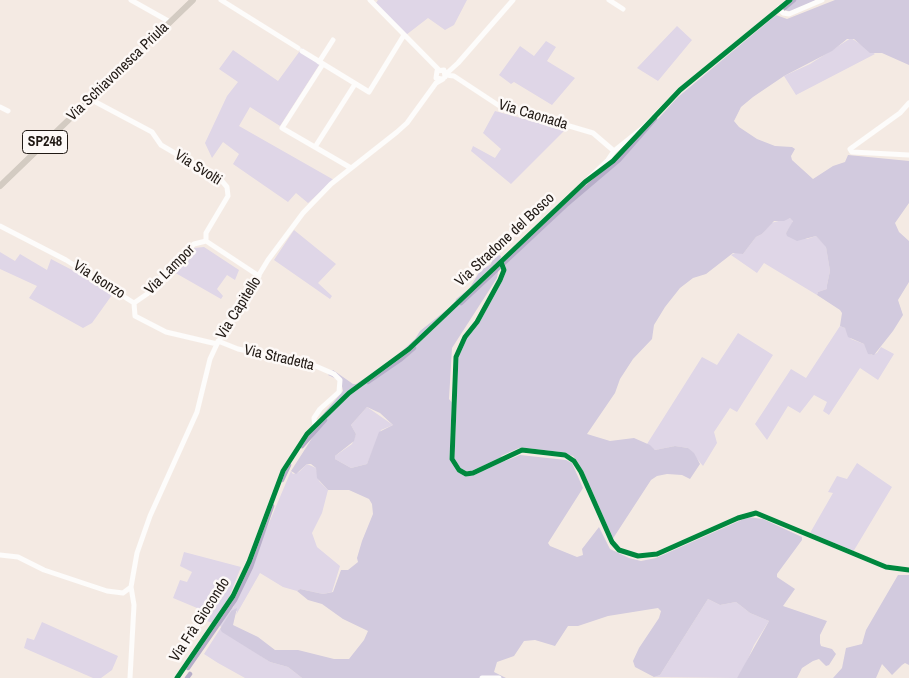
<!DOCTYPE html>
<html>
<head>
<meta charset="utf-8">
<style>
  body { margin:0 }
  canvas { display:block; background:#f4eae3 }
</style>
</head>
<body>
<canvas width="909" height="678"></canvas>
<script>
const c = document.querySelector('canvas').getContext('2d');
c.lineJoin = 'round';
function paint(path, color) { c.fillStyle = color; c.fill(path, 'evenodd'); }
const toPath = rows => new Path2D(rows.map(r => 'M' + r).join(''));
function strokePath(path, color, width, dash) { c.strokeStyle = color; c.lineWidth = width; c.lineCap = dash ? 'butt' : 'round'; c.setLineDash(dash || []); c.stroke(path); }
function drawText(font, color, halo, rows, align = 'center') {
  c.font = font + ' "Archivo Narrow",sans-serif'; c.lineWidth = 5; c.setLineDash([]); c.textBaseline = 'middle'; c.strokeStyle = halo; c.fillStyle = color; for (const [text, x, y, turn = 0] of rows) {
    c.save(); c.translate(x, y); c.rotate((+turn || 0) * Math.PI / 180); c.textAlign = isNaN(turn) ? turn : align; if (halo) c.strokeText(text, 0, 0); c.fillText(text, 0, 0); c.restore();
  }
}
const green = toPath([
  [378,0,467,0,454,25,445,30,428,18,406,35,376,3],
  [677,26,692,40,658,81,637,68],
  [851,38,875,54,796,95,784,76,810,64],
  [546,41,556,47,547,61,575,78,552,105,514,82,511,84,499,75,520,46,534,56],
  [302,48,321,62,280,126,250,107,239,126,334,180,308,203,296,193,288,202,233,164,239,154,223,142,212,158,205,143,227,96,238,82,219,69,233,50,278,81],
  [495,111,565,130,511,184,471,151,473,146,495,158,501,149,483,133],
  [790,218,793,220,792,224,786,233,807,239,816,236,826,246,830,271,827,285,827,289,818,292,817,295,764,263,757,273,731,255,737,252,743,254,756,237,762,234,771,223],
  [294,230,336,264,318,283,332,296,330,299,274,260],
  [204,247,239,270,235,280,227,275,217,289,223,296,221,299,172,271,194,248],
  [0,252,15,261,20,254,47,270,51,259,72,270,112,295,92,323,83,328,29,298,37,286,0,269],
  [840,326,845,328,851,339,864,344,871,355,877,353,881,347,894,354,878,380,860,368,829,415,823,411,827,402,814,395,800,413,788,406,767,440,755,424,791,369,806,378],
  [738,333,773,355,737,412,730,408,714,432,717,443,703,466,688,448,675,446,655,450,647,444,702,357,717,365],
  [367,407,393,425,381,430,367,464,351,468,335,459,335,456,352,444,356,434,351,425],
  [857,463,892,487,853,552,810,533,833,493,828,492,837,476,847,479],
  [307,464,316,468,319,481,328,490,322,513,312,533,317,547,340,566,332,592,323,594,300,589,297,591,283,587,260,573,236,615,237,611,231,611,222,627,207,621,209,613,173,598,180,580,187,582,192,572,180,566,184,552,241,567,226,605,233,608,291,471,293,474,299,472],
  [708,599,720,605,736,602,750,613,769,621,754,645,744,668,737,678,654,677,660,675],
  [42,622,118,656,112,670,101,678,93,678,24,648,27,638,34,640],
  [220,629,270,662,288,667,302,678,245,678,218,663,204,654]
]);
const forest = toPath([
  [793,0,816,0,791,12,785,10,783,7],
  [835,0,909,0,909,65,882,53,870,53,854,39,847,39,832,51,784,76,753,97,741,107,734,121,739,127,757,139,775,146,792,147,795,149,791,156,792,160,813,179,833,166,845,162,848,155,909,161,909,203,895,223,899,232,909,241,909,282,898,300,903,315,893,331,874,355,868,354,864,344,848,337,845,328,840,326,842,313,840,310,817,295,818,292,827,289,827,285,830,271,826,247,816,236,797,241,787,236,786,233,793,221,790,218,784,221,774,221,762,234,756,237,743,254,733,253,706,274,693,278,680,288,665,307,654,325,652,339,633,359,620,379,615,393,587,434,610,441,634,438,650,445,655,450,675,446,688,448,694,453,700,464,690,479,682,475,667,474,657,476,651,480,612,540,579,464,573,456,559,452,519,448,501,456,505,461,520,455,566,460,572,463,583,488,548,543,550,546,577,557,583,555,582,549,599,527,610,549,629,558,641,561,656,558,748,517,763,519,802,537,802,540,777,574,777,577,795,589,783,606,827,621,820,635,820,643,821,646,832,649,836,654,829,665,826,666,819,659,813,661,802,668,797,678,737,678,769,621,750,613,736,602,720,605,708,599,660,675,654,677,635,667,633,661,639,648,659,618,661,611,658,608,608,616,578,626,568,626,555,646,535,640,524,641,514,656,497,662,494,672,506,678,302,678,288,667,270,662,222,632,220,629,231,611,237,608,233,625,258,637,275,650,298,650,334,659,349,659,364,640,368,631,343,619,322,604,308,600,297,591,300,589,323,594,333,592,341,570,348,570,358,562,357,558,362,541,373,514,372,504,369,499,349,490,328,490,317,478,316,468,311,464,307,464,296,474,291,471,316,432,317,421,343,391,341,381,328,375,333,370,353,384,356,384,392,360,415,339,420,331,455,303,456,299,469,289,480,271,491,264,492,259,499,255,501,256,497,278,452,348,449,399,454,405,458,350,500,285,506,261,586,186,624,156,678,97,776,15,787,19],
  [367,407,380,413,393,425,379,432,367,464,351,468,335,459,335,456,354,441,356,434,351,425],
  [898,575,909,575,909,665,905,663,902,665,892,675,882,664,876,678,833,678,842,668,846,648,862,644,866,630]
]);
const canal = toPath([
  [782,10,794,0],
  [461,303,566,205,619,160,655,119],
  [368,382,400,360,414,348],
  [302,446,325,420],
  [282,480,289,465],
  [188,668,235,600,251,567,272,506],
  [187,678,190,674]
]);
const minor = toPath([
  [131,0,170,22],
  [221,0,298,48],
  [370,0,439,70],
  [609,0,623,9],
  [779,8,783,13,789,14,822,0],
  [302,51,369,92,404,35],
  [319,62,333,40],
  [323,64,282,128,351,168],
  [446,74,458,63,513,0],
  [446,75,454,76,498,105,593,133,614,151],
  [442,79,436,78,437,71,444,70,445,77],
  [90,99,152,132,161,145,221,180,227,187,228,196,206,233,206,241,259,276],
  [909,103,900,113,850,149,852,152,909,155],
  [0,107,8,111],
  [315,147,355,84],
  [0,226,66,260,134,303],
  [501,262,504,270,500,280,477,322,465,337,456,357,452,459,459,470,466,474,473,473,522,450,565,455,574,461,581,472,612,542,619,550,638,556,657,554,738,518,756,513,886,567,909,570],
  [134,303,135,316,166,332,217,344],
  [134,303,147,294,188,249,194,244,206,241],
  [218,341,238,349,311,364,334,374,340,380,339,392,320,409,314,418,315,426],
  [0,555,18,557,44,570,107,591,123,593,131,587],
  [130,678,134,605,131,587,137,553,150,516,197,412,210,359,217,344,268,260,303,213,331,184,397,132,407,123,436,83,443,79],
  [177,678,233,596,249,562,283,471,307,434,349,393,409,349,608,160,614,151,644,127,680,90,790,0],
  [482,678,499,678]
]);
const major = toPath([
  [0,186,193,0]
]);
const cycleway = toPath([
  [501,262,504,270,500,280,477,322,465,337,456,357,452,459,459,470,466,474,473,473,522,450,565,455,574,461,581,472,612,542,619,550,638,556,657,554,738,518,756,513,886,567,909,570],
  [177,678,233,596,249,562,283,471,307,434,349,393,409,349,585,182,613,161,680,90,790,0]
]);
const shields = [
  [45,142,45]
];
const shieldNames = [
  ["SP248",45,142]
];
const streetNames = [
  ["Via Schiavonesca Priula",118,72,-44],
  ["Via Caonada",533,115,17],
  ["Via Svolti",198,168,32],
  ["Via Stradone del Bosco",505,240,-43],
  ["Via Lampor",170,270,-45],
  ["Via Isonzo",99,280,32],
  ["Via Capitello",239,308,-58],
  ["Via Stradetta",279,358,13],
  ["Via Frà Giocondo",200,620,-57]
];
paint(green, '#dfd6e7');
paint(forest, '#d2cade');
strokePath(canal, '#b7aec9', 4.5);
strokePath(minor, '#fdfcfb', 5);
strokePath(major, '#d3cbc2', 6);
strokePath(cycleway, '#00873e', 5);
for (const [x, y, w] of shields) { const box = new Path2D(); box.roundRect(x - w / 2, y - 11.5, w, 23, 4); c.fillStyle = '#fdf9f7'; c.fill(box); strokePath(box, '#201914', 1); }
drawText('bold 14px', '#201914', null, shieldNames);
drawText('15px', '#201914', '#fdf9f7', streetNames);
</script>
</body>
</html>
